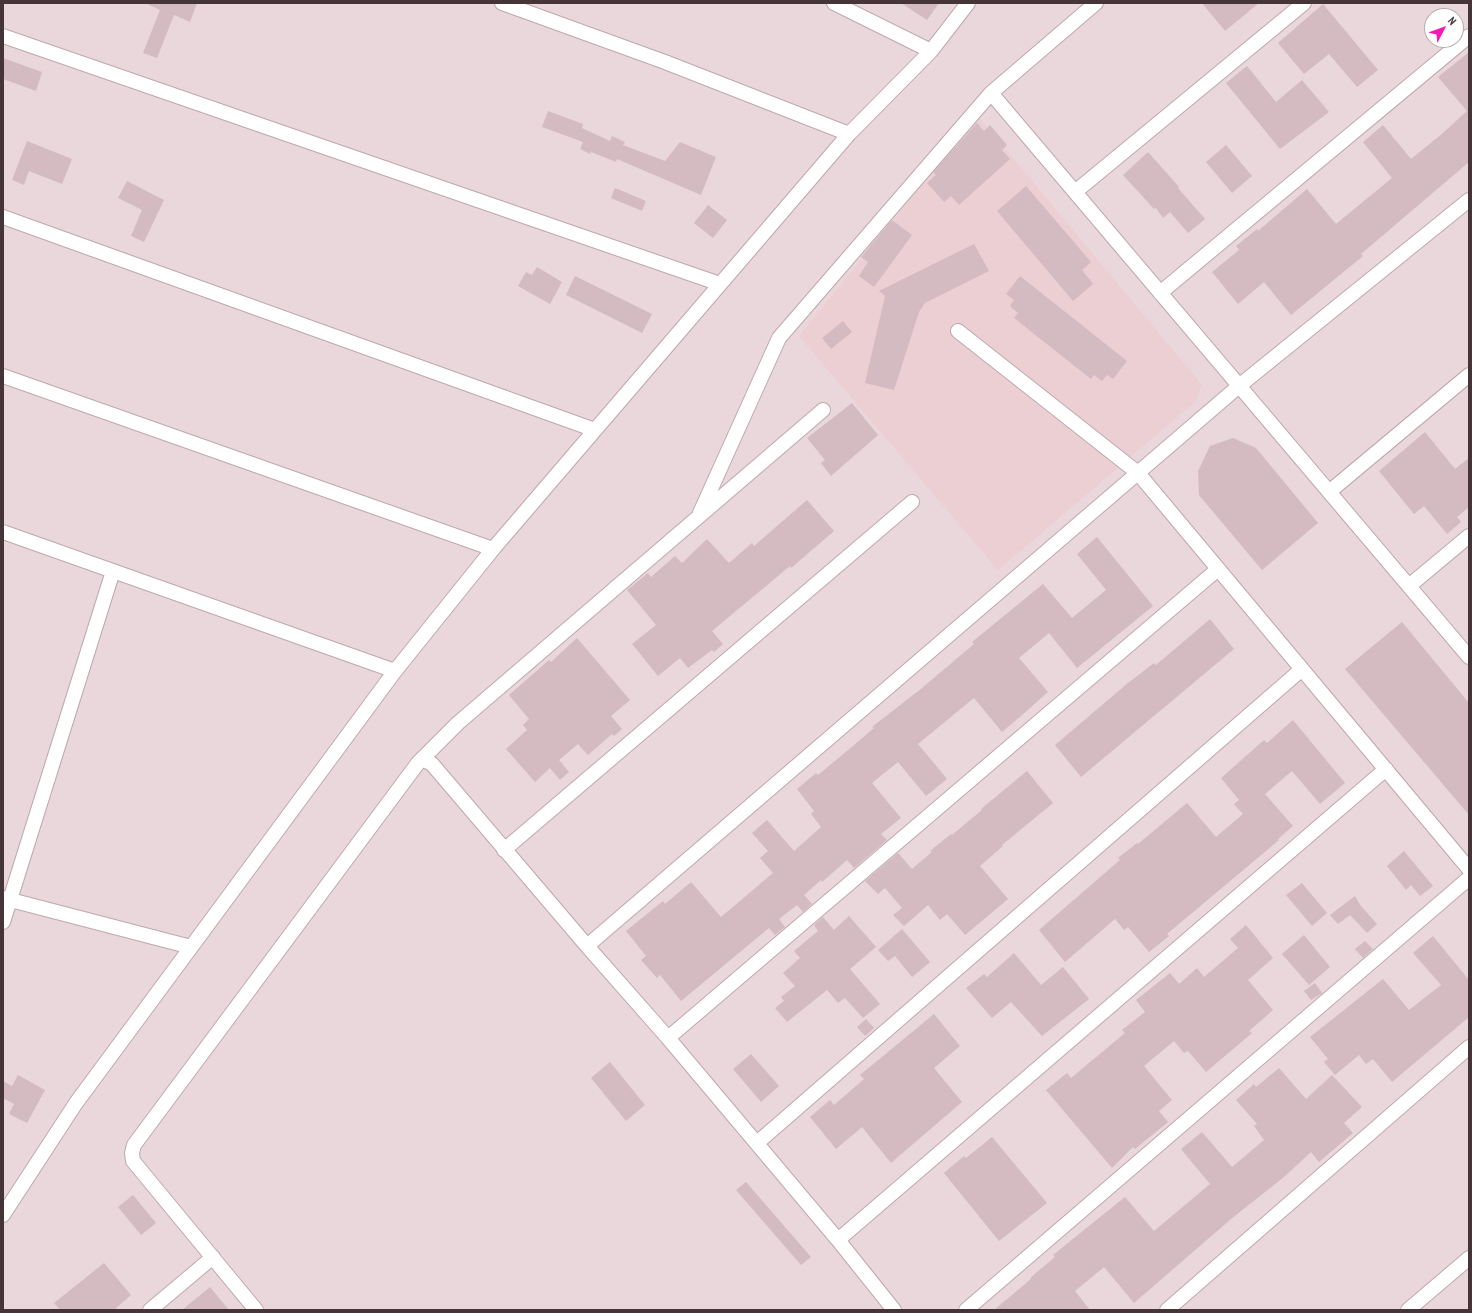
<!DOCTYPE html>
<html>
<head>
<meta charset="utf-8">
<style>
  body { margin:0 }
  #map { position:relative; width:1472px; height:1313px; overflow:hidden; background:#f2e5e7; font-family:"PT Sans Narrow",sans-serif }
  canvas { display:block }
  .frame { position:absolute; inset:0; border:4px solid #453539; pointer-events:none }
  .north { position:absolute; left:1424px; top:8px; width:40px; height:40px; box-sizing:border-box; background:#fff; border:1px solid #b5aeb0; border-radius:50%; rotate:49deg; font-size:11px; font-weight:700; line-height:16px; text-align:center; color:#453539 }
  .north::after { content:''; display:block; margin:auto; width:14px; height:18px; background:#f817b7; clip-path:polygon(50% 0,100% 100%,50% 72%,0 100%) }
</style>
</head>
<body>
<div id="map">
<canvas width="1472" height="1313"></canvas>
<div class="frame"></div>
<div class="north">N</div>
</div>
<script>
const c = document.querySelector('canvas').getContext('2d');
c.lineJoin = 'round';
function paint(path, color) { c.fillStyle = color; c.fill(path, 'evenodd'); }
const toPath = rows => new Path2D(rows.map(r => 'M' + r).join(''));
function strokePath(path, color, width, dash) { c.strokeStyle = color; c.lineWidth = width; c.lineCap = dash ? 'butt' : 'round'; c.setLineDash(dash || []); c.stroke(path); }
const residential = toPath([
  [3,3,1469,3,1469,1310,3,1310],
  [1432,16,1456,16,1456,40,1432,40]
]);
const education = toPath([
  [978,116,1202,385,1196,401,998,570,799,336]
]);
const building = toPath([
  [145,3,197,3,190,22,174,15,157,58,143,53,160,10],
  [901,3,939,3,927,20],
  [1202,3,1259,3,1225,31],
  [1323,4,1378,70,1357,87,1329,54,1304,74,1278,43],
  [1469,52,1469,162,1361,254,1363,256,1291,315,1264,282,1238,304,1212,272,1239,250,1236,246,1257,229,1258,231,1307,189,1336,224,1392,178,1363,142,1383,125,1411,159,1443,133,1467,111,1438,77],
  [3,58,42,72,36,91,3,79],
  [1247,66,1276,102,1302,80,1329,112,1280,149,1226,83],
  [548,111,583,124,582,128,610,141,612,136,625,142,623,145,665,161,680,142,716,157,701,195,617,159,616,162,591,152,590,154,580,149,583,142,542,127],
  [977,123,984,131,990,125,1007,145,1002,150,1010,159,959,205,951,196,944,202,927,183,936,175,933,172],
  [27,141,72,159,62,184,29,171,24,185,12,180],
  [1226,145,1252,176,1232,193,1206,162],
  [1148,152,1179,187,1178,188,1205,219,1188,233,1170,212,1163,218,1156,208,1154,209,1123,175],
  [127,181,164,200,144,242,131,236,142,210,118,198],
  [1026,186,1091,262,1082,270,1093,284,1073,301,997,211],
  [615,188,646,201,642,211,611,198],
  [708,205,727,220,713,238,694,223],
  [892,220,912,235,874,287,859,276,868,262,861,257],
  [974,244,989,271,925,303,919,312,894,390,865,383,885,296,879,291],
  [537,267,562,282,550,304,518,286,526,272,532,275],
  [575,276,652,314,642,333,566,295],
  [1020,276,1127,361,1113,379,1107,375,1102,381,1094,375,1091,379,1014,318,1018,313,1010,306,1014,300,1006,294],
  [843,321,852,332,831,349,822,338],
  [852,403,878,435,831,476,821,463,825,460,807,438],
  [1425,432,1455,469,1469,458,1469,507,1457,517,1461,522,1447,534,1424,506,1414,514,1379,471],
  [1233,438,1256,448,1318,523,1262,570,1199,495,1198,471,1210,446],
  [807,500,834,531,791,568,790,566,712,631,723,644,714,652,712,650,688,668,680,658,658,676,632,644,656,625,627,590,648,573,651,577,675,556,682,563,707,539,729,563,752,543,754,546],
  [1097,537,1153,606,1077,668,1049,633,1019,658,1048,692,1022,715,1002,732,974,698,918,744,947,779,926,796,898,762,872,783,901,818,881,834,887,840,854,868,847,860,822,882,821,880,804,895,812,904,803,912,797,905,779,919,785,927,775,935,769,928,681,1001,660,975,657,978,641,960,646,956,626,931,663,901,665,904,691,882,721,917,773,873,760,858,768,851,752,833,767,820,794,851,821,827,811,814,814,811,797,789,816,773,818,775,847,751,874,728,872,727,922,688,974,644,972,642,1043,584,1072,618,1106,590,1077,554],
  [1210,619,1234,649,1081,777,1055,745,1128,683,1154,663,1156,665],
  [1402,622,1469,703,1469,815,1345,669],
  [577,638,630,700,611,716,622,729,614,736,612,734,588,755,578,744,559,760,569,772,560,780,550,768,535,782,506,749,527,730,523,725,529,719,509,695,549,660,551,662],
  [1293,720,1345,783,1320,804,1292,771,1265,794,1293,826,1278,839,1279,840,1167,934,1169,936,1149,952,1128,927,1124,930,1115,919,1065,962,1039,930,1120,860,1118,858,1137,843,1138,844,1187,803,1216,837,1243,814,1234,804,1239,800,1221,778,1264,740,1267,743],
  [1027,771,1053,803,1002,845,1003,846,980,866,1008,899,965,935,947,914,940,920,928,905,904,926,893,915,902,908,885,888,878,894,865,881,898,853,912,869,932,852,930,851,951,834,952,835,982,810,981,809],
  [1404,851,1433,886,1420,896,1411,885,1406,890,1387,866],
  [1302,883,1327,913,1312,926,1286,895],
  [1355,896,1361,906,1377,924,1367,933,1350,915,1338,924,1330,915],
  [849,916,876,947,850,969,880,1004,863,1018,845,998,838,1003,827,990,787,1022,775,1008,784,1001,781,997,795,986,783,973,800,958,794,951,818,931,814,925,823,917,834,930],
  [1246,925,1273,958,1248,980,1273,1010,1249,1031,1252,1033,1206,1072,1188,1051,1184,1053,1174,1041,1144,1066,1172,1100,1159,1111,1168,1122,1135,1149,1133,1147,1112,1168,1046,1090,1067,1073,1071,1078,1125,1033,1122,1030,1145,1012,1136,1000,1170,973,1179,984,1197,968,1204,977,1238,948,1230,939],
  [902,929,930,962,912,977,895,956,888,961,878,950],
  [1304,935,1330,967,1309,985,1282,954],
  [1433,936,1469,980,1469,1017,1392,1082,1373,1059,1366,1064,1359,1055,1335,1075,1324,1062,1328,1059,1310,1037,1383,979,1409,1010,1441,985,1413,953],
  [1365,941,1373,949,1363,958,1355,949],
  [1014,953,1041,985,1063,967,1089,999,1042,1036,1011,1002,992,1018,966,988,984,974,987,977],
  [1315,983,1322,993,1311,1000,1304,991],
  [934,1014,960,1046,934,1068,962,1102,891,1163,862,1127,836,1149,810,1117,830,1100,834,1105,864,1079,860,1075],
  [866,1019,874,1028,865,1036,857,1027],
  [751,1054,779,1086,761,1102,733,1069],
  [610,1062,645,1105,626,1121,591,1078],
  [1279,1068,1306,1099,1332,1075,1362,1107,1344,1123,1353,1133,1319,1162,1311,1152,1284,1177,1231,1219,1134,1303,1104,1267,1075,1291,1090,1310,994,1310,1031,1279,1030,1278,1055,1257,1053,1255,1125,1197,1154,1231,1210,1184,1181,1149,1202,1132,1232,1167,1264,1140,1254,1126,1257,1124,1236,1100,1254,1084,1256,1087],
  [18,1075,45,1090,27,1123,9,1114,14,1104,3,1098,3,1081,12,1086],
  [992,1137,1047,1203,999,1241,944,1173,964,1156,966,1158],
  [746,1182,811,1257,801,1265,736,1190],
  [133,1195,156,1223,141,1235,118,1207],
  [104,1263,131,1295,114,1310,60,1310,54,1303],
  [210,1287,229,1310,182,1310]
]);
const minor = toPath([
  [502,3,665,62,849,134],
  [834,3,931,51],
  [3,36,720,284],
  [991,93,1469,657],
  [1075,192,1304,3],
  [3,217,595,430],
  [1160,293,1469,36],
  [958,331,1138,473,1469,869],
  [3,376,493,549],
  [1329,492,1469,375],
  [700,513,779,338,991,93,1096,3],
  [3,532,395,671],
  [1409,586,1469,536],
  [422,759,432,764,587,946,668,1038,838,1240,894,1310],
  [504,850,912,502],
  [3,898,191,947],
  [3,922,113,571],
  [587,946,1239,386,1469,200],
  [668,1038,1218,569],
  [757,1143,1302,669],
  [3,1215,76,1103,395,671,493,549,595,430,849,134,931,51,968,3],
  [838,1240,1386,769],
  [150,1310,213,1257],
  [256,1310,133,1161,132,1153,134,1145,418,763,458,723,823,410],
  [966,1310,1469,878],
  [1167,1310,1469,1047],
  [1408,1310,1469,1258]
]);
paint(residential, '#ead7db');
paint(education, '#eccfd3');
paint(building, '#d4bbc1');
strokePath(minor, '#bea8ad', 16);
strokePath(minor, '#fff', 14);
</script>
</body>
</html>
